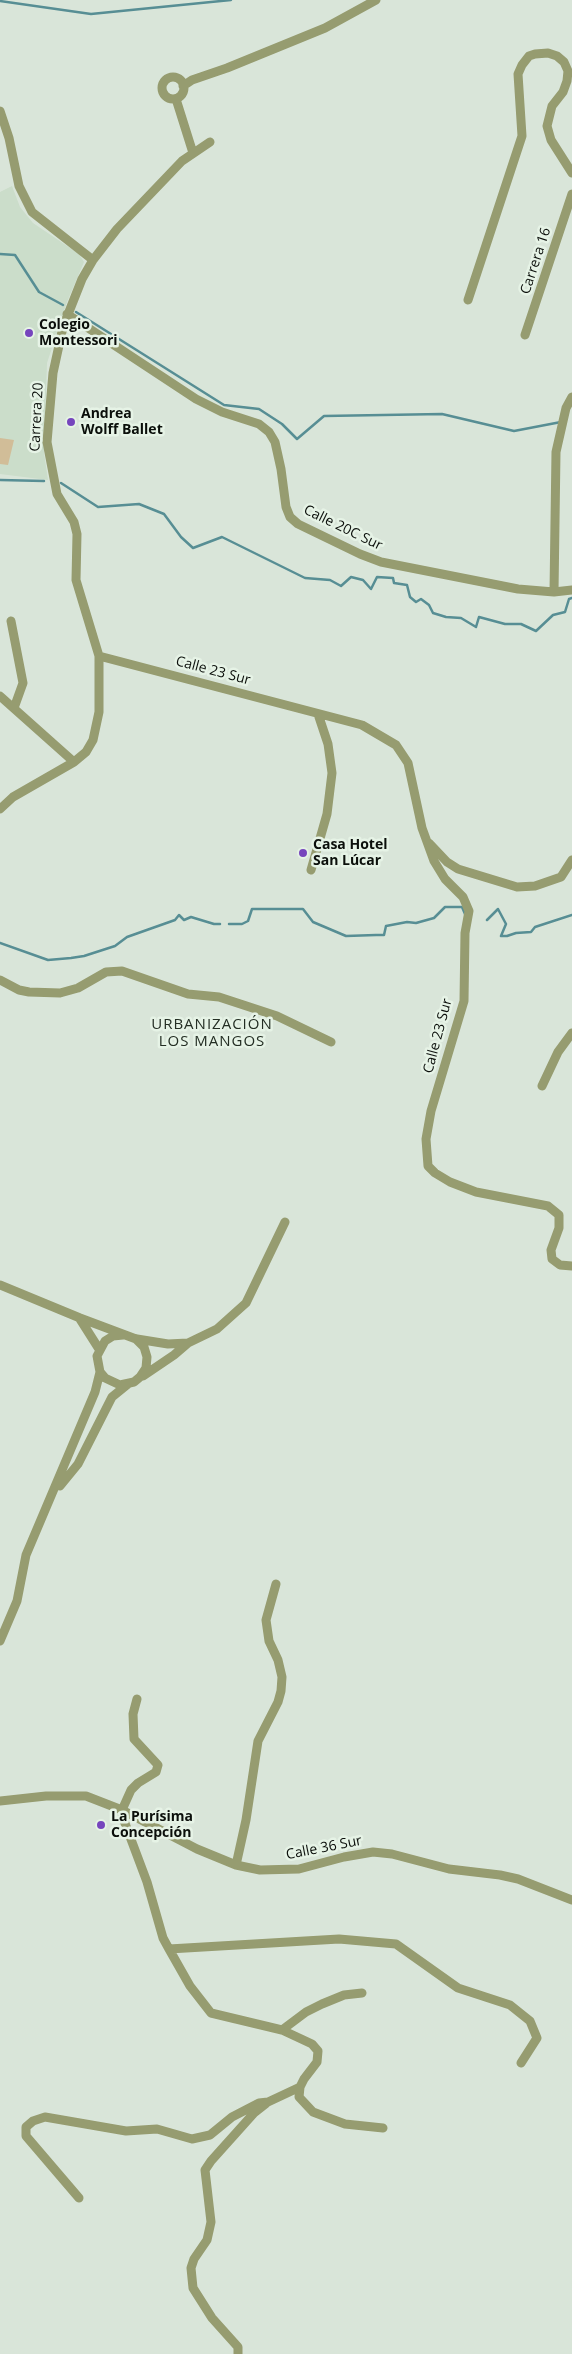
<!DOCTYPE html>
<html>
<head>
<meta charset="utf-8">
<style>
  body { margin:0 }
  canvas { display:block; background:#d9e5d9 }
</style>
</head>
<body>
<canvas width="572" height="2354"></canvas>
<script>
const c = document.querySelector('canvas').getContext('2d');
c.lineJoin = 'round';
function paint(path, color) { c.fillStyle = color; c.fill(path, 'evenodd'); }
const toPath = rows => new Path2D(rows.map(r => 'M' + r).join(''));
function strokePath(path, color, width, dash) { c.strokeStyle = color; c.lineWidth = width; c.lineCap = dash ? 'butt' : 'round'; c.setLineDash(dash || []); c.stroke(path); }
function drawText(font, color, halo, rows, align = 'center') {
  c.font = font + ' "Open Sans",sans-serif'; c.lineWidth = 5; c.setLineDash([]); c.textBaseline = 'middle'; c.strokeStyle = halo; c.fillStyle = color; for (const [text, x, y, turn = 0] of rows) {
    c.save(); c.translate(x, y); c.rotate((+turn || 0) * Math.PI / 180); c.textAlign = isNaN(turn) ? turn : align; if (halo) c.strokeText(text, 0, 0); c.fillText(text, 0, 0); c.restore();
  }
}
const built = toPath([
  [12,186,20,207,33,223,79,254,84,262,67,302,47,363,44,453,48,480,0,474,0,192]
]);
const green = toPath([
  [0,438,14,440,8,465,0,464]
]);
const stream = toPath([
  [0,1,91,14,231,0],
  [0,254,15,255,39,292,63,305],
  [76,312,224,405,259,409,282,424,297,439,324,416,442,414,514,431,561,422],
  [0,480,44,481],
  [61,483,98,507,139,504,164,514,181,537,193,548,222,537,305,578,330,580,341,586,351,577,363,580,371,589,377,577,393,578,394,583,407,585,410,597,416,602,421,599,429,605,433,613,446,617,461,618,476,627,479,617,505,624,521,624,536,631,553,615,565,612,569,599,572,598],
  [487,920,498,909,506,924,501,936,507,936,516,933,531,932,535,927,572,915],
  [229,924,242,924,248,921,252,909,303,909,313,922,346,936,376,935,384,935,386,926,407,922,416,923,434,918,445,907,462,907,465,914],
  [0,943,48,960,71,958,84,956,115,946,127,937,175,920,179,915,184,920,191,917,214,924,220,924]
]);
const street = toPath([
  '162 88a11 11 0 1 1 22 0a11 11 0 1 1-22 0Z',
  [183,86,192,80,227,68,325,28,376,0],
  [176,99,193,153],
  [0,111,9,138,19,186,32,212,93,260],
  [468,300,522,136,518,74,522,65,529,56,535,54,548,53,557,56,564,62,568,71,567,81,563,92,552,106,547,126,551,140,572,173],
  [67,314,196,399,222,412,259,424,269,432,275,442,281,469,286,507,290,517,298,524,360,554,381,562,518,589,554,592,572,590],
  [525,335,572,194],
  [554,592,556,452,566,408,572,397],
  [11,621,23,683,14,708],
  [99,656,362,725,396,745,408,763,422,828,434,861,445,879,463,897,469,911,465,933,464,1001,431,1111,426,1139,428,1166,435,1173,450,1182,476,1192,548,1206,559,1215,559,1228,551,1250,552,1259,560,1265,572,1266],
  [0,696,74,762],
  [0,809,13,797,74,762,86,752,93,740,99,712,99,656,76,580,77,534,74,522,57,494,47,442,53,373,63,327,82,279,93,260,117,229,182,161,210,142],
  [429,843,447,862,458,869,517,887,535,886,561,877,572,860],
  [311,870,327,814,332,773,328,744,318,714],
  [0,980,19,990,29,992,60,993,78,988,106,972,122,971,188,994,219,997,277,1016,331,1042],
  [542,1086,558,1052,572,1033],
  [0,1285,80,1318,136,1339,144,1347,147,1357,146,1368,140,1377,134,1382,120,1385,105,1378,100,1372,97,1356,105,1341,113,1336,123,1335],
  [80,1319,99,1349],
  [137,1339,168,1344,188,1343],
  [143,1376,174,1355,188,1343,217,1329,246,1303,285,1222],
  [60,1486,78,1464,112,1397,128,1384],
  [0,1641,17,1601,26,1555,95,1392,100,1372],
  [137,1699,133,1714,134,1739,158,1765,156,1772,138,1783,131,1790,122,1810,123,1818,147,1882,163,1938,169,1949,190,1986,211,2013,282,2030,312,2044,318,2051,317,2062,304,2079,300,2087,299,2097,313,2112,345,2124,383,2128],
  [0,1801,46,1796,86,1796,122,1810,197,1849,236,1865,260,1870,299,1869,344,1857,373,1852,392,1854,449,1869,500,1875,518,1879,572,1900],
  [236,1865,246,1820,258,1741,278,1702,281,1691,282,1677,278,1660,269,1641,266,1620,276,1584],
  [169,1949,339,1939,396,1944,458,1988,510,2005,530,2021,537,2038,521,2063],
  [282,2030,306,2012,322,2004,344,1995,362,1993],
  [79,2198,26,2136,26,2127,33,2121,45,2117,126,2131,157,2129,192,2139,210,2135,232,2117,259,2103,268,2102],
  [238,2354,238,2347,212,2318,193,2288,191,2268,194,2259,207,2240,211,2222,205,2170,211,2161,254,2113,268,2102,300,2087]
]);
const markers = [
  [29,333,5,"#7645bd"],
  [71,422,5,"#7645bd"],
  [303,853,5,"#7645bd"],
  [101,1825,5,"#7645bd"]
];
const streetNames = [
  ["Carrera 16",536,261,-72],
  ["Carrera 20",37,417,-87],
  ["Calle 20C Sur",343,528,26],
  ["Calle 23 Sur",213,671,15],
  ["Calle 23 Sur",438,1036,-75],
  ["Calle 36 Sur",324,1848,-11]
];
const poiNames = [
  ["Colegio",39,325],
  ["Montessori",39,341],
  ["Andrea",81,414],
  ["Wolff Ballet",81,430],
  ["Casa Hotel",313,845],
  ["San Lúcar",313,861],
  ["La Purísima",111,1817],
  ["Concepción",111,1833]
];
const neighbourhoodNames = [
  ["URBANIZACIÓN",212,1025],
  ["LOS MANGOS",212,1042]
];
paint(built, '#cbddca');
paint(green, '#d1bd98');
strokePath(stream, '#578e94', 2.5);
strokePath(street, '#969c70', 9);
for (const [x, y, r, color] of markers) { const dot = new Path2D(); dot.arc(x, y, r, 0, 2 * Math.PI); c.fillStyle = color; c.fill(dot); strokePath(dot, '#e6f3e6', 2); }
drawText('14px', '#0b0f0b', '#e6f3e6', streetNames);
drawText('bold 14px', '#0b0f0b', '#e6f3e6', poiNames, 'left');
c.letterSpacing = '1px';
drawText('15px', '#242e24', '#e6f3e6', neighbourhoodNames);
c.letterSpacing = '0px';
</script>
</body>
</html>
